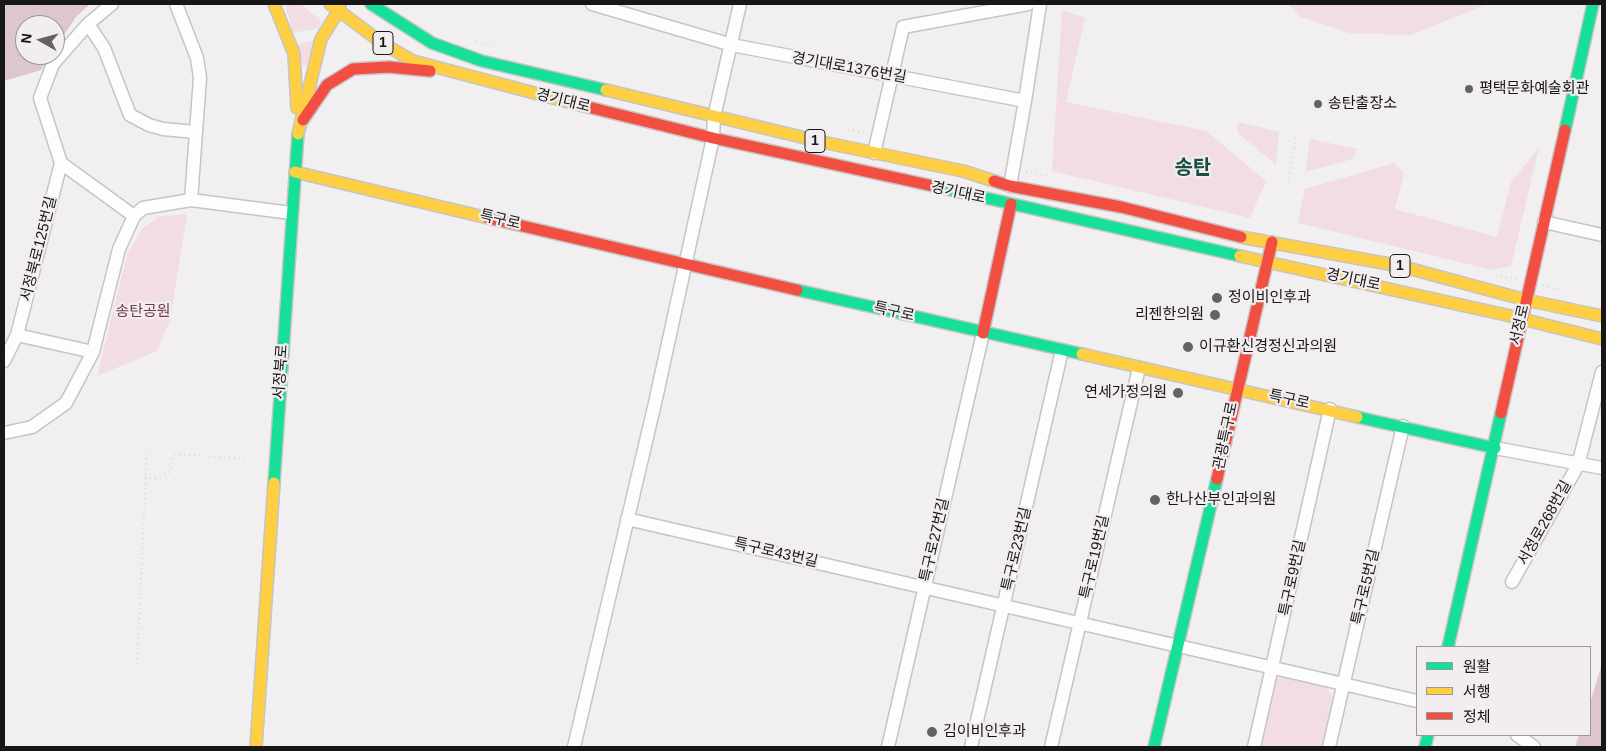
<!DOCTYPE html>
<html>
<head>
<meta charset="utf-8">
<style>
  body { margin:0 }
  #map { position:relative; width:1606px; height:751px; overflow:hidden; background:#f1eff0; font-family:Helvetica,"Noto Sans KR",sans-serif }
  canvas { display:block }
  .frame { position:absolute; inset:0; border:5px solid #181717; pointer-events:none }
  .legend { position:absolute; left:1416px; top:646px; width:175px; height:90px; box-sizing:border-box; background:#f2eef0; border:1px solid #9b9899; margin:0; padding:6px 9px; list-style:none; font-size:15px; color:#181717 }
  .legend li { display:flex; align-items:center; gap:10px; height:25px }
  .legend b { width:25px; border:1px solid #9b9899 }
  .north { position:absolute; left:15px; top:15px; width:50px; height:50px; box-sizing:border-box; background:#f2eef0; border:1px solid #9b9899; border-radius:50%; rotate:277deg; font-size:14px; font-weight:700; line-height:20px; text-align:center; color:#181717 }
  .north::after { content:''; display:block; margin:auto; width:18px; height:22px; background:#646363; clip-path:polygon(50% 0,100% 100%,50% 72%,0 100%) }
</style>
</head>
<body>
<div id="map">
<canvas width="1606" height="751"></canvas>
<div class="frame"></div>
<ul class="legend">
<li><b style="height:6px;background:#16e098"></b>원활</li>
<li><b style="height:6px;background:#ffcf43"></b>서행</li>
<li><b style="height:6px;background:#f24e42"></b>정체</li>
</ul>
<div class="north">N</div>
</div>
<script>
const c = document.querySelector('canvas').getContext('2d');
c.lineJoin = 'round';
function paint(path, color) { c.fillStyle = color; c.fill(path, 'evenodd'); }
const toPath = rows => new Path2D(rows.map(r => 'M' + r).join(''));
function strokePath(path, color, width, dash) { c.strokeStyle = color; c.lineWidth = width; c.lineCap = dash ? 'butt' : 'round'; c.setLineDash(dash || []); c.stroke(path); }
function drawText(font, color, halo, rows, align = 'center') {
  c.font = font + ' Helvetica,"Noto Sans KR",sans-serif'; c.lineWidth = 4.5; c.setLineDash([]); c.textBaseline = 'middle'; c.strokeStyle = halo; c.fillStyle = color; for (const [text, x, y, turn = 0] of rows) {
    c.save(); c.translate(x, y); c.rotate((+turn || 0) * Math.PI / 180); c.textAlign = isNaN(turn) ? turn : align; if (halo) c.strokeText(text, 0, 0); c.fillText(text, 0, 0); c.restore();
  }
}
const green = toPath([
  [285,4,301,4,321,21,319,28,293,33],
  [1288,4,1487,4,1411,35,1349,33,1301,17],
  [1062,10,1085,18,1066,102,1206,131,1266,181,1250,218,1052,171],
  [315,40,308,64,303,67,297,45],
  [1238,122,1279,132,1276,165,1238,133],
  [1310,139,1357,149,1353,159,1305,172],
  [1539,148,1511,266,1492,270,1298,223,1305,189,1394,163,1404,173,1395,209,1497,237,1511,182],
  [187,214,170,320,157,351,97,376,128,252,144,227,160,216],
  [1276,677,1325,685,1337,704,1325,747,1258,747]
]);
const forest = toPath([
  [4,4,90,4,76,17,55,48,55,25,25,25,25,55,50,55,41,70,4,81],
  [1602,664,1602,747,1575,747,1579,735,1590,735,1590,703]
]);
const path = toPath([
  [476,41,495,47],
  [848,130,867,134],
  [1026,171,1047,176],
  [1288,183,1296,136],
  [1501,276,1518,279],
  [1543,285,1561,290],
  [145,477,157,478,170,472,174,454,245,459],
  [137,664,147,450]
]);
const street = toPath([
  [592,4,732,45,1025,101,1010,186],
  [88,24,104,48,130,115,149,125,163,129,196,132,200,78,197,58,176,4],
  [1025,101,1040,4],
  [874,153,903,27,1028,4],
  [61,163,40,98,53,64,88,24,112,4],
  [191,200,196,132],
  [1544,222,1602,235],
  [17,335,61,163,134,216],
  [4,361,17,335,93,352],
  [4,433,32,427,66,403,93,352,119,249,134,216,143,208,191,200,291,213],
  [1495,448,1602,468],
  [627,519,1417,701],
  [1512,582,1578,465,1602,372],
  [1517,735,1534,747],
  [574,747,655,403,713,138,714,117,740,4],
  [888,747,983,333],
  [971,747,1062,350],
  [1051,747,1139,368],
  [1254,747,1330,409],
  [1329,747,1403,426]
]);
const fast = toPath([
  [371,4,432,43,482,61,606,90],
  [1565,130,1593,4],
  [938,187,1240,256],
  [797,290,1082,354],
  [1357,417,1495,448],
  [274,483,298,134],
  [1448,647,1501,413],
  [1154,747,1217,479],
  [1425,747,1428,735]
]);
const slow = toPath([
  [274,4,294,54,297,108],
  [330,4,382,43,413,61,576,104],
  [606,90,822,142,963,171,994,181],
  [298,134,321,39,339,10,340,4],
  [295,172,488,218],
  [1241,237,1400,266,1526,300,1602,316],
  [1240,256,1506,315,1602,339],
  [1082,354,1357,417],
  [256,747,274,483]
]);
const jam = toPath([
  [576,104,713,138,938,187],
  [303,120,327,85,353,69,389,67,430,71],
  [994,181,1010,186,1121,207,1241,237],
  [488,218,797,290],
  [983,333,1011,204],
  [1501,413,1565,130],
  [1217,479,1272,242]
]);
const markers = [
  [1469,89,5,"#646363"],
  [1318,104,5,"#646363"],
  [1217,298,6,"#646363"],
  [1215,315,6,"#646363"],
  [1188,347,6,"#646363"],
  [1178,393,6,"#646363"],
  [1155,500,6,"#646363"],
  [932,732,6,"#646363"]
];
const shields = [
  [383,43,20],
  [815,141,20],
  [1400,266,20]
];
const shieldNames = [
  ["1",383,43],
  ["1",815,141],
  ["1",1400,266]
];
const streetNames = [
  ["경기대로1376번길",849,68,10],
  ["경기대로",563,101,14],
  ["경기대로",958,193,12],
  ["특구로",500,220,13],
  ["서정북로125번길",39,249,-76],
  ["경기대로",1353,280,12],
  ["특구로",894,312,13],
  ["서정로",1520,325,-77],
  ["서정북로",281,372,-86],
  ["특구로",1289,400,12],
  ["관광특구로",1226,436,-78],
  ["서정로268번길",1545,523,-61],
  ["특구로27번길",935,540,-77],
  ["특구로23번길",1017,549,-77],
  ["특구로43번길",776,553,13],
  ["특구로19번길",1095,557,-77],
  ["특구로9번길",1293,578,-78],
  ["특구로5번길",1366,587,-77]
];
const poiNames = [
  ["평택문화예술회관",1479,89],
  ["송탄출장소",1328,104],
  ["정이비인후과",1228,298],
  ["리젠한의원",1204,315,"right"],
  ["이규환신경정신과의원",1199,347],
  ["연세가정의원",1167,393,"right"],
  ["한나산부인과의원",1166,500],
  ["김이비인후과",943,732]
];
const parkNames = [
  ["송탄공원",143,312]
];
const districtNames = [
  ["송탄",1193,168]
];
paint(green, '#f2dde4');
paint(forest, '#dec6ce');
strokePath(street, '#c6c4c5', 15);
strokePath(fast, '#c6c4c5', 14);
strokePath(slow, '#c6c4c5', 14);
strokePath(jam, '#c6c4c5', 14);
strokePath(path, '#dbdadb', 2.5, [1, 4]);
strokePath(street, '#fdfdfd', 12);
strokePath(fast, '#16e098', 11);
strokePath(slow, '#ffcf43', 11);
strokePath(jam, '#f24e42', 11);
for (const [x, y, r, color] of markers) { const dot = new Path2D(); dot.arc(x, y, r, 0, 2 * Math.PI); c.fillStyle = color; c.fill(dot); strokePath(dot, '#f2eef0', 2); }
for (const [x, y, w] of shields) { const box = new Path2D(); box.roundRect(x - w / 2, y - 11.5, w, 23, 4); c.fillStyle = '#f2eef0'; c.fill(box); strokePath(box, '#181717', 1); }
drawText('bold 14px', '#181717', null, shieldNames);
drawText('15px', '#181717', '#f2eef0', streetNames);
drawText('15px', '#181717', '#f2eef0', poiNames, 'left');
drawText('15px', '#723b50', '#f2eef0', parkNames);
drawText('bold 20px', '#184f43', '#f2eef0', districtNames);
</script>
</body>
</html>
